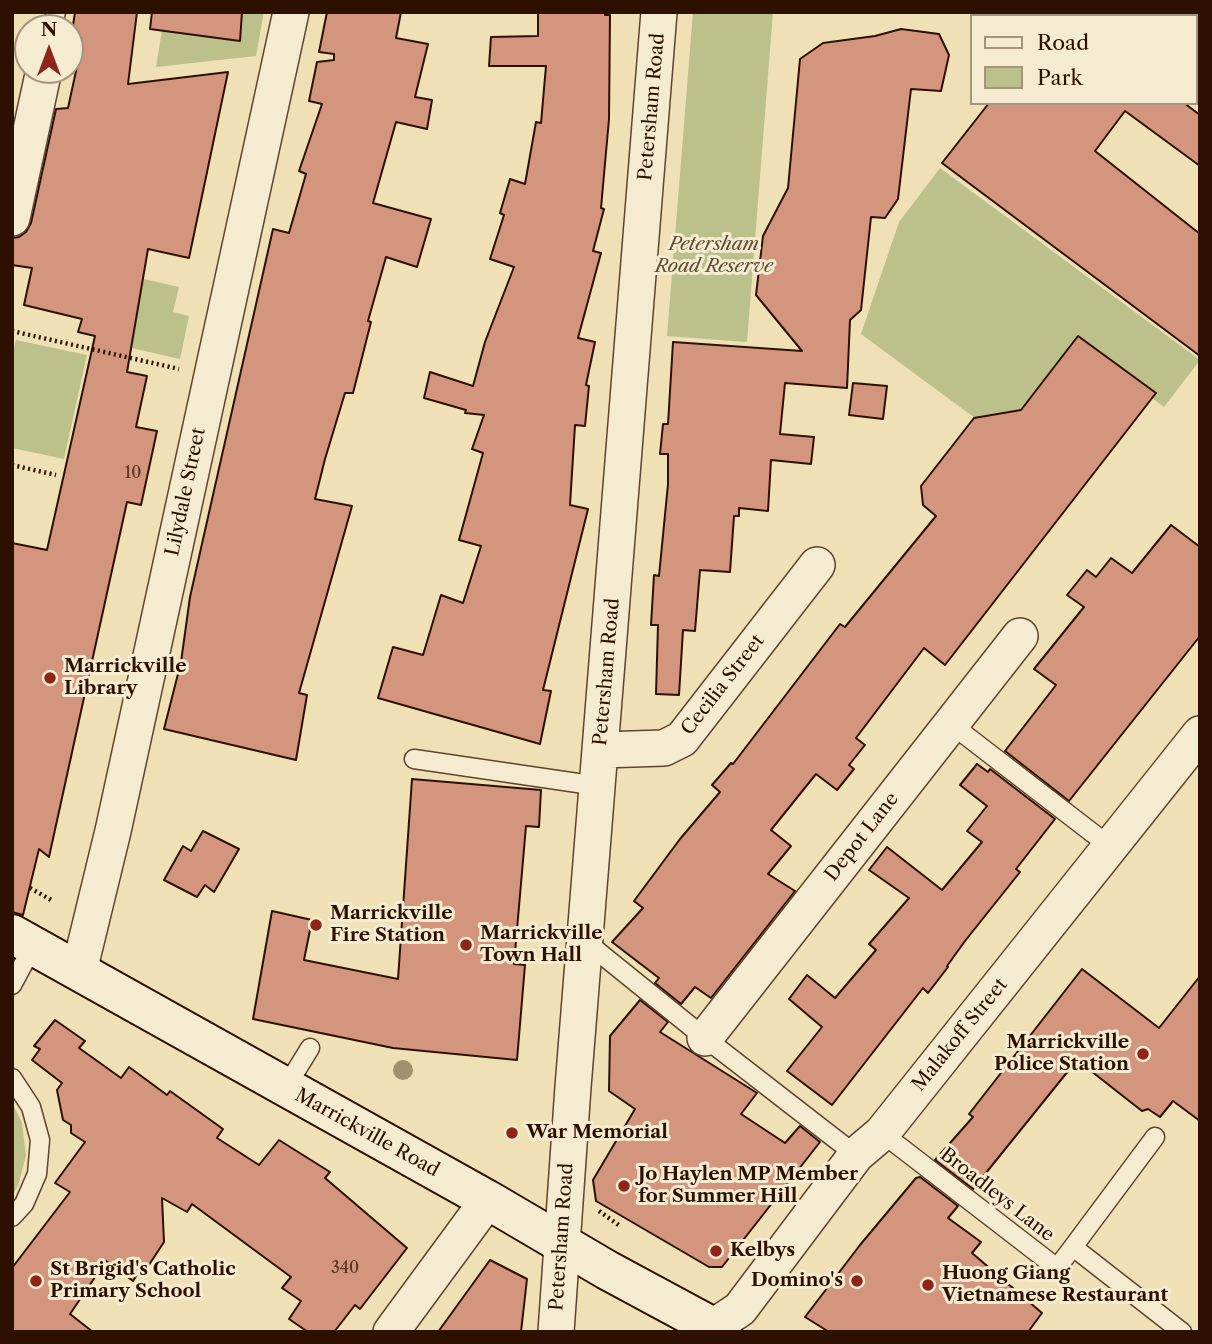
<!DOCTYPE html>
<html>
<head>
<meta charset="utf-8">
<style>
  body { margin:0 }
  #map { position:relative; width:1212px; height:1344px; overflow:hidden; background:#efe0b6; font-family:"Libre Caslon Text",serif }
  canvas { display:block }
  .frame { position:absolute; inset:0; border:14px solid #2d1000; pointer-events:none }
  .legend { position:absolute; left:970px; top:14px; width:228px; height:91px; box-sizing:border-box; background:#f5ebd0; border:2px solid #a5937d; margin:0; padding:9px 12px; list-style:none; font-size:21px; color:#2d1000 }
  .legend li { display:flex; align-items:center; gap:14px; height:35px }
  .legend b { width:35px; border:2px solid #a5937d }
  .north { position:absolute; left:14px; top:14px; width:70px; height:70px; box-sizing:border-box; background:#f5ebd0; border:2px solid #a5937d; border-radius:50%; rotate:0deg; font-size:19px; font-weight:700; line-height:28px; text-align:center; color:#2d1000 }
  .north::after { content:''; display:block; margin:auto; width:24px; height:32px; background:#8f2418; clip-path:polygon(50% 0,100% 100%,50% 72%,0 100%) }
</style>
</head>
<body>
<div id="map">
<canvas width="1212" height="1344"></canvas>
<div class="frame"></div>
<ul class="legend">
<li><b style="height:9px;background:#f5ebd0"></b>Road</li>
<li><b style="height:19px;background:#bcc18c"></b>Park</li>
</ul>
<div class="north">N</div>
</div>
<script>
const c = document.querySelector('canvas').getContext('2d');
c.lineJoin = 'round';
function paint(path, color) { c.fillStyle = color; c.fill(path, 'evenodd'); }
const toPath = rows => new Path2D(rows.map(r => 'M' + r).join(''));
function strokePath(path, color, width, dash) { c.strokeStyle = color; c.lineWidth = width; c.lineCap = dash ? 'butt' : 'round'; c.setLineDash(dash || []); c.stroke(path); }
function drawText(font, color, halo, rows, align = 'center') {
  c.font = font + ' "Libre Caslon Text",serif'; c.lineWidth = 6; c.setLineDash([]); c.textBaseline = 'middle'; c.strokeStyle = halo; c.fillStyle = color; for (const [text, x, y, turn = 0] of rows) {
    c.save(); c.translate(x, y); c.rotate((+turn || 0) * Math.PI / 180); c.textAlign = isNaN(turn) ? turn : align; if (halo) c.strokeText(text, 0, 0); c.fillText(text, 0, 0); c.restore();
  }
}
const green = toPath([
  [242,12,264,12,256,56,156,67,162,30,239,41],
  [693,12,773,12,747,342,667,336],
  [940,168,1200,360,1164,407,1075,341,1002,438,861,334,899,222],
  [144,279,179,287,173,312,189,316,180,359,114,344,138,308],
  [16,340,87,355,64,459,12,448,12,357],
  [12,1102,22,1123,26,1155,18,1186,12,1196]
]);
const building = toPath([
  [75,12,137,12,128,84,228,72,189,258,148,249,127,372,147,376,136,427,157,431,141,505,127,502,49,857,39,849,23,915,12,912,12,543,47,550,95,336,78,332,82,319,24,305,32,268,12,265,12,238,19,237,26,232,31,223,56,109,68,108,81,48,70,46,75,12],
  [152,12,242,12,240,41,150,29,152,12],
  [327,12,401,12,396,38,428,44,415,97,432,100,427,129,396,122,373,203,431,219,417,267,386,257,368,321,371,322,353,393,345,393,325,459,315,499,352,506,299,693,307,695,296,760,164,729,181,662,190,597,273,229,289,233,306,174,299,171,322,104,309,101,317,62,334,60,334,54,319,52,327,12],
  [538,12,605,12,605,15,610,15,609,119,601,208,604,209,593,251,601,253,578,338,595,342,586,385,589,386,585,426,575,425,570,505,588,509,543,690,551,691,540,744,378,698,393,647,423,655,441,595,463,603,481,546,459,540,483,453,472,449,484,415,465,413,466,410,424,398,430,372,473,386,485,342,514,267,490,259,504,215,500,213,510,179,525,184,536,122,541,123,546,66,489,66,491,37,538,36,538,12],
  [901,29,939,34,949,55,941,91,911,89,898,199,885,218,871,217,861,310,850,320,847,388,785,383,780,434,814,437,811,464,771,460,768,511,739,508,739,516,734,516,730,572,700,570,695,631,683,630,679,695,656,694,658,625,651,625,654,575,659,576,668,484,668,454,660,454,663,424,668,424,673,342,802,351,756,295,763,236,788,188,800,59,823,43,875,36,901,29],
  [989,103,1184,103,1200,115,1200,166,1125,111,1095,151,1200,234,1200,356,942,163,989,103],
  [1078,336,1156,393,945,665,924,648,856,738,865,745,849,765,854,769,837,790,816,774,771,830,791,846,768,874,795,891,711,998,695,987,681,1004,655,983,659,978,612,942,643,908,634,901,680,839,720,792,712,785,731,763,733,764,840,624,845,627,936,516,923,505,921,486,974,418,1021,410,1078,336],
  [853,383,887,386,883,419,849,415,853,383],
  [1171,525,1200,547,1200,636,1069,801,1005,751,1056,685,1034,669,1084,607,1067,595,1087,570,1096,577,1111,558,1132,573,1171,525],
  [977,764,988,772,990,769,1055,819,1016,869,1020,872,965,941,947,966,948,967,928,993,923,988,832,1105,787,1071,822,1027,789,999,807,975,835,998,876,950,869,944,909,898,869,870,887,847,942,890,982,842,967,831,987,806,960,785,977,764],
  [412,779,541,790,539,827,526,826,514,964,525,965,517,1060,393,1048,253,1019,272,911,312,920,304,960,398,979,412,779],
  [203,831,239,849,214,892,205,885,197,897,164,880,183,846,191,851,203,831],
  [1082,969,1159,1028,1200,976,1200,1121,1173,1101,1160,1117,1148,1109,1142,1111,1077,1060,973,1189,935,1160,973,1117,969,1114,1082,969],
  [640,1000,668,1022,660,1032,757,1093,741,1114,785,1143,800,1126,820,1142,722,1267,709,1267,596,1201,593,1180,635,1109,609,1091,610,1036,640,1000],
  [55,1020,85,1041,79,1048,121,1078,129,1067,167,1095,170,1091,223,1129,217,1138,259,1165,279,1140,330,1172,325,1178,407,1248,360,1309,355,1305,334,1332,308,1332,289,1319,301,1301,282,1288,291,1277,192,1204,187,1212,162,1198,164,1242,145,1271,141,1268,133,1281,106,1261,70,1314,93,1332,12,1332,12,1268,70,1192,55,1183,85,1142,71,1133,71,1125,63,1120,57,1090,62,1083,32,1060,40,1049,34,1046,55,1020],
  [920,1177,958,1206,948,1218,981,1242,972,1253,1042,1313,1028,1332,829,1332,805,1317,860,1245,916,1178,920,1177],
  [490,1260,527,1279,521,1332,438,1332,490,1260]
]);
const path = toPath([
  [12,331,179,369],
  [12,465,56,475],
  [30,888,53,901],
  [599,1211,620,1226]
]);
const lane = toPath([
  [52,28,56,12],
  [951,724,1112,848],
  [414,759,598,786],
  [585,941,705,1038,856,1155],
  [12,985,33,946],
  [12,1078,31,1107,40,1140,37,1174,24,1204,12,1217],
  [286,1087,310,1048],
  [882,1133,1057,1268,1073,1247,1182,1332],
  [1073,1247,1155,1137]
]);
const street = toPath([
  [12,218,42,79],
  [601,750,664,748,682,739,817,565],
  [79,971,113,831,291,12],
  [705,1038,1020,636],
  [713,1327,740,1309,856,1155,882,1133,1200,734],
  [391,1332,488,1200],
  [556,1332,573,1087,659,12]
]);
const secondary = toPath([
  [12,934,488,1200,607,1270,722,1332]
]);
const trees = [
  [403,1070]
];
const markers = [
  [50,678,7,"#8f2418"],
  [316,925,7,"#8f2418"],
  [466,945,7,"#8f2418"],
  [1143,1054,7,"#8f2418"],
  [512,1133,7,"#8f2418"],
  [624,1186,7,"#8f2418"],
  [716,1251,7,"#8f2418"],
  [36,1281,7,"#8f2418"],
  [857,1281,7,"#8f2418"],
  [928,1285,7,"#8f2418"]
];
const numberNames = [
  ["10",133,473],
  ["340",345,1268]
];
const streetNames = [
  ["Petersham Road",652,107,-85],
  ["Lilydale Street",186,492,-78],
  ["Petersham Road",607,672,-85],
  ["Cecilia Street",723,685,-52],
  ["Depot Lane",862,837,-52],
  ["Malakoff Street",960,1035,-51],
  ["Marrickville Road",367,1133,29],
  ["Broadleys Lane",997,1195,38],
  ["Petersham Road",562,1237,-86]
];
const parkNames = [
  ["Petersham",714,245],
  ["Road Reserve",714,267]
];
const poiNames = [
  ["Marrickville",64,667],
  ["Library",64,689],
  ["Marrickville",330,914],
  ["Fire Station",330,936],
  ["Marrickville",480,934],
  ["Town Hall",480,956],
  ["Marrickville",1129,1043,"right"],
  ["Police Station",1129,1065,"right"],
  ["War Memorial",526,1133],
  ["Jo Haylen MP Member",638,1175],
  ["for Summer Hill",638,1197],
  ["Kelbys",730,1251],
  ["St Brigid's Catholic",50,1270],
  ["Primary School",50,1292],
  ["Huong Giang",942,1274],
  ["Vietnamese Restaurant",942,1296],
  ["Domino's",843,1281,"right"]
];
paint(green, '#bcc18c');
paint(building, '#d3957e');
strokePath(building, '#2d1000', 2);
strokePath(lane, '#5e442e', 21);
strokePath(street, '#5e442e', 38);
strokePath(secondary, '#2d1000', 42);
strokePath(path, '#2d1000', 4.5, [2, 3.5]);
strokePath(lane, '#f5ebd0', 18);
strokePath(street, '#f5ebd0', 35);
strokePath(secondary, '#f5ebd0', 38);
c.fillStyle = '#a0906d';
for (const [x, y] of trees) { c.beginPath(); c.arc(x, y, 10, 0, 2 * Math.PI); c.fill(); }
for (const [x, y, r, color] of markers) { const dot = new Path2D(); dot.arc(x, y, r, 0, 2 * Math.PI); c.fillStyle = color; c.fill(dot); strokePath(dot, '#f5ebd0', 2.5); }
drawText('16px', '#563120', null, numberNames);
drawText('19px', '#2d1000', '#f5ebd0', streetNames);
drawText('italic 19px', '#5f4e31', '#f5ebd0', parkNames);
drawText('bold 19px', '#2d1000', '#f5ebd0', poiNames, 'left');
</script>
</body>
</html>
